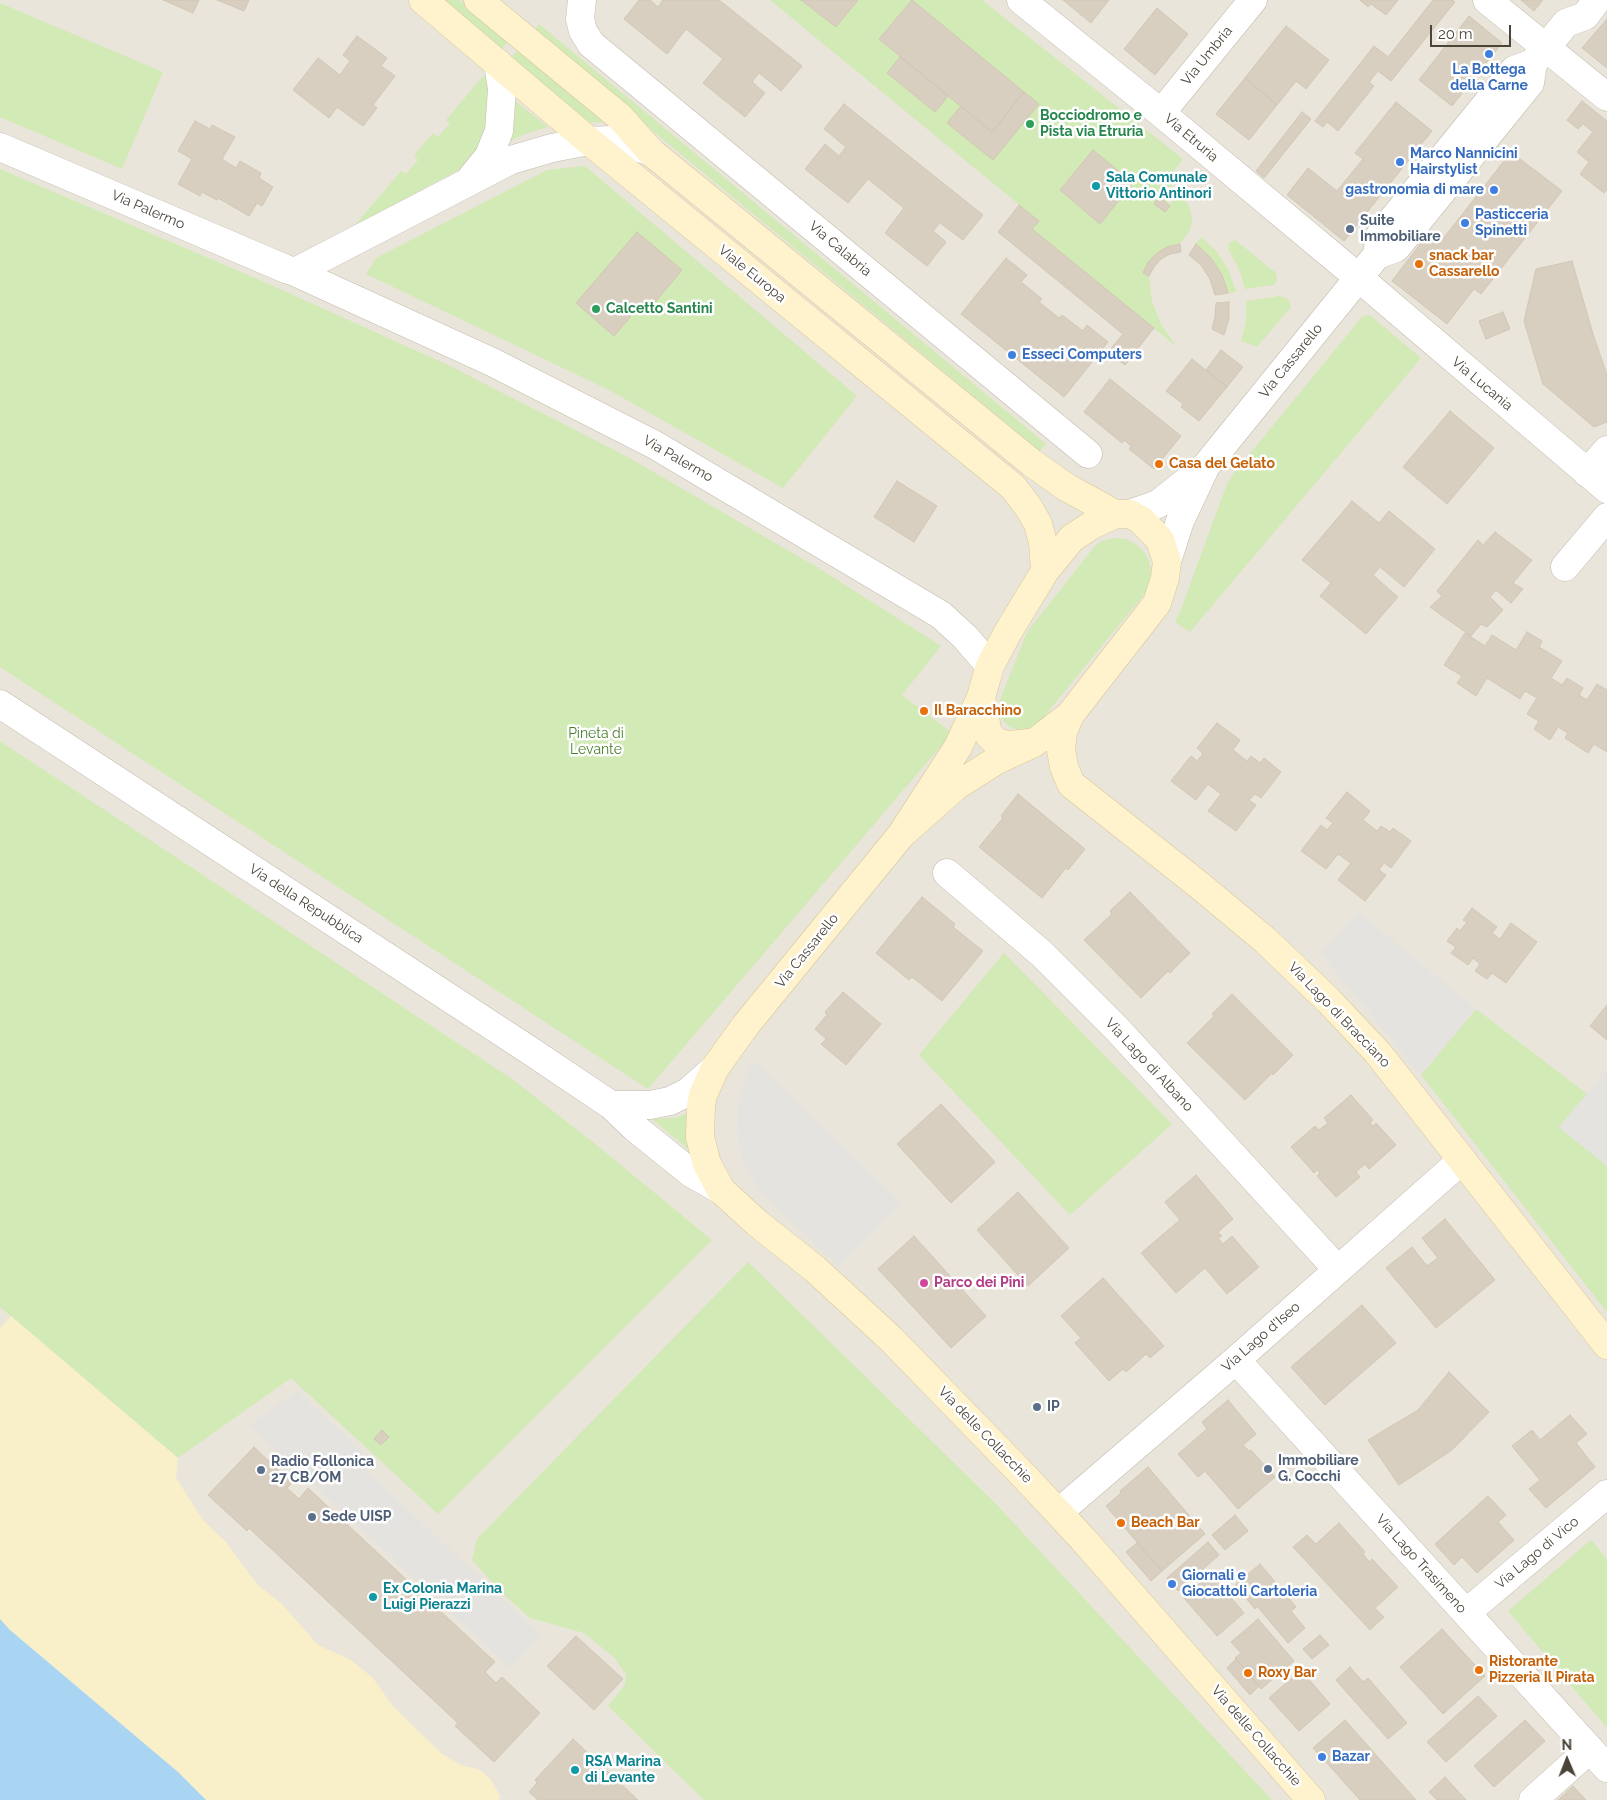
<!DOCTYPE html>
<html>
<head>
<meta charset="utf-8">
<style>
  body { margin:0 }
  #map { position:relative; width:1607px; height:1800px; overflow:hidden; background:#f6f3ec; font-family:Raleway,sans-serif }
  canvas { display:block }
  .north { position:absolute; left:1542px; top:1735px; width:50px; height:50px; -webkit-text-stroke:4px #fff; paint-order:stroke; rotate:359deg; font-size:14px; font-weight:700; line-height:20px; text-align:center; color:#4b4439 }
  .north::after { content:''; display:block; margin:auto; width:18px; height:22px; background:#4b4439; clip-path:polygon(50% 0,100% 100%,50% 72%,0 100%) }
  .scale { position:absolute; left:1430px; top:25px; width:81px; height:22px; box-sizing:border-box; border:2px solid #4b4439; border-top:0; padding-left:6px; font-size:15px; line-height:18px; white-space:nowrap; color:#4b4439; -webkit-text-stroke:4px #fff; paint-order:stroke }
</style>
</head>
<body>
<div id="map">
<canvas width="1607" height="1800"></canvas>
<div class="north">N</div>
<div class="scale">20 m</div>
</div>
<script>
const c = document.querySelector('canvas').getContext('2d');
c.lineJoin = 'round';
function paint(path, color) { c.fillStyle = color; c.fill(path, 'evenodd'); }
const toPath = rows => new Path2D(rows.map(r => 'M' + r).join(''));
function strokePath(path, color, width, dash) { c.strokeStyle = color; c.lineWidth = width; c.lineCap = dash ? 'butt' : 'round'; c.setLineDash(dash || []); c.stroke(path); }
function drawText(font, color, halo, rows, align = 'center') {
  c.font = font + ' Raleway,sans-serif'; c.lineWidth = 5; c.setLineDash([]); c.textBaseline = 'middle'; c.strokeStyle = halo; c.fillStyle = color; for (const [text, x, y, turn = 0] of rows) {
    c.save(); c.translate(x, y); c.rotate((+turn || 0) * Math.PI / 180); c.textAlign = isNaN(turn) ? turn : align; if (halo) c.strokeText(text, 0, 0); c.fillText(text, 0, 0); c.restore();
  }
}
const residential = toPath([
  [0,0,1607,0,1607,1800,206,1800,178,1772,0,1619]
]);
const green = toPath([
  [438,0,459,0,473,8,510,39,497,54],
  [770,0,982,0,1183,159,1166,181,1173,187,1164,198,1170,204,1180,192,1190,208,1192,218,1191,228,1180,244,1167,247,1157,253,1148,262,1143,273,1149,276,1152,302,1162,326,1177,347,1032,229,1039,221],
  [0,3,163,72,122,169,0,117],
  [539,24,1046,444,1040,451,533,32],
  [520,47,613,124,601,122,580,123,508,62],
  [484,75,489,87,492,110,483,145,462,168,354,226,401,171,406,174,418,160,414,155,433,133,438,137,450,123,446,120],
  [515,101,548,127,525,134,507,143,513,128],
  [585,166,857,396,783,488,609,390,366,274,376,258,547,170],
  [0,169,260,280,448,365,626,456,820,569,941,646,902,695,952,733,648,1089,0,667],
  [1201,237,1217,252,1229,271,1236,292,1228,293,1222,275,1211,258,1196,244],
  [1235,240,1276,273,1277,281,1274,285,1245,289,1239,269,1228,249,1229,243],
  [1280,296,1288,299,1291,307,1257,347,1241,341,1246,321,1246,301],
  [1367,315,1371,316,1421,358,1190,632,1175,622,1180,612,1227,484,1234,473,1362,317],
  [1115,538,1126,539,1136,544,1144,552,1149,561,1151,572,1150,583,1145,593,1043,718,1033,729,1017,730,1010,727,1004,722,1000,716,999,708,1000,700,1027,632,1095,546,1104,540],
  [0,741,512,1079,594,1143,712,1240,438,1514,291,1378,178,1458,0,1307],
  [1004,953,1172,1124,1070,1215,919,1055],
  [1476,1009,1587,1094,1559,1127,1607,1166,1607,1312,1421,1075],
  [686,1114,687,1140,688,1149,652,1119,675,1118],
  [748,1262,995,1503,1272,1800,704,1800,608,1706,625,1685,626,1675,615,1658,584,1633,530,1618,501,1592,472,1560,477,1539],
  [1591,1540,1607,1559,1607,1728,1508,1611]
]);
const sand = toPath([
  [11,1316,178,1458,176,1478,203,1520,226,1542,238,1559,258,1585,282,1604,318,1645,351,1660,373,1678,393,1706,442,1754,463,1766,479,1769,491,1780,500,1796,499,1800,206,1800,178,1772,10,1630,0,1619,0,1328]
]);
const parking = toPath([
  [1358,912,1476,1009,1421,1075,1321,953],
  [754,1061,901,1203,839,1266,775,1206,757,1187,742,1158,737,1133,738,1107,745,1076],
  [1606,1071,1607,1072,1607,1166,1559,1127],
  [297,1391,365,1455,363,1468,541,1635,510,1668,250,1425]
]);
const water = toPath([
  [0,1619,10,1630,178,1772,206,1800,0,1800]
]);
const building = toPath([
  [163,0,199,0,193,13,163,0],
  [217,0,249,0,244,11,217,0],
  [639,0,650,0,658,7,663,0,719,0,802,66,781,91,759,73,752,82,765,93,745,117,703,83,723,59,686,29,667,54,624,19,639,0],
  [801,0,858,0,836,27,801,0],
  [912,0,1024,92,992,132,879,39,912,0],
  [1063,0,1109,0,1091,23,1063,0],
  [1360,0,1398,0,1386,15,1371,4,1368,7,1360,0],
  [1433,0,1452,0,1455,2,1391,81,1378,71,1369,82,1374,86,1338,131,1327,122,1323,127,1315,121,1374,46,1388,57,1433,0],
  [1521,0,1543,0,1534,11,1521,0],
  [1157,8,1188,34,1155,75,1124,49,1157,8],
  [1469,16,1502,43,1452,106,1419,80,1469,16],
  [1607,19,1607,68,1582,48,1607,19],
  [1286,26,1329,60,1306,89,1296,81,1277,105,1245,78,1286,26],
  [357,36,387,58,381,66,395,76,373,105,377,108,363,126,337,107,329,118,293,90,318,58,340,75,350,61,343,55,357,36],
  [900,57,948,96,935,112,887,73,900,57],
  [1245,78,1277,105,1249,140,1216,114,1245,78],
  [1024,92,1039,104,993,160,947,123,961,106,992,132,1024,92],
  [1582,101,1607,121,1607,189,1604,193,1580,174,1589,162,1577,152,1593,132,1583,124,1578,129,1567,120,1582,101],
  [1396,102,1432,131,1344,241,1287,195,1308,168,1337,191,1363,159,1355,153,1396,102],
  [844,104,983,215,963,240,940,223,933,231,946,242,927,266,885,233,904,208,868,179,848,203,805,169,825,144,839,156,846,147,824,129,844,104],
  [1302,112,1311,119,1264,178,1256,171,1302,112],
  [195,121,210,129,212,125,235,137,222,159,236,168,240,161,261,173,259,178,273,187,262,206,257,203,249,216,218,198,217,200,202,192,200,196,178,184,192,159,178,151,195,121],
  [1093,150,1133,183,1100,224,1060,190,1093,150],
  [1511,152,1562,191,1481,294,1474,289,1447,324,1392,281,1427,235,1439,244,1511,152],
  [1159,197,1170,206,1165,212,1154,204,1159,197],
  [1019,205,1039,221,1032,229,1154,328,1125,365,1108,352,1123,334,998,232,1019,205],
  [637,232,682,270,652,306,645,300,614,336,576,303,637,232],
  [1180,244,1181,252,1170,254,1161,259,1154,267,1149,276,1143,273,1148,262,1157,253,1167,247,1180,244],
  [1196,244,1211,258,1222,275,1228,293,1215,295,1210,279,1201,265,1189,255,1196,244],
  [1006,258,1027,275,1021,282,1042,299,1039,302,1059,318,1062,315,1083,331,1087,325,1108,342,1064,397,961,314,1006,258],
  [1572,261,1593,334,1607,375,1607,422,1594,427,1543,384,1524,321,1536,269,1572,261],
  [1229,302,1229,319,1224,335,1212,329,1215,317,1216,303,1229,302],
  [1503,312,1510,329,1486,339,1479,321,1503,312],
  [1221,350,1243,367,1227,387,1206,370,1221,350],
  [1192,359,1227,387,1199,421,1181,407,1183,404,1166,391,1192,359],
  [1110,379,1181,436,1154,469,1129,449,1131,446,1124,440,1122,443,1084,412,1110,379],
  [1450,411,1494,448,1447,504,1403,467,1450,411],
  [897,481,937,506,914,542,874,517,897,481],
  [1352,501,1379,523,1389,511,1435,549,1404,587,1380,567,1373,575,1398,597,1366,634,1320,596,1331,583,1302,560,1352,501],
  [1495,532,1532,560,1513,583,1523,589,1511,603,1496,590,1490,597,1503,610,1487,627,1481,624,1471,636,1430,607,1442,596,1437,591,1478,540,1483,545,1495,532],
  [1527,632,1542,641,1539,647,1562,661,1551,678,1562,685,1567,678,1583,688,1579,695,1587,700,1597,684,1607,690,1607,752,1594,744,1588,753,1565,738,1568,733,1558,727,1550,740,1534,729,1539,721,1527,714,1537,698,1525,691,1520,699,1487,678,1476,696,1457,683,1462,676,1444,665,1465,633,1485,646,1492,635,1516,650,1527,632],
  [1217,723,1240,740,1233,750,1247,761,1251,756,1260,763,1264,758,1281,772,1261,798,1255,794,1249,800,1256,805,1236,831,1208,811,1221,794,1208,784,1196,800,1171,781,1191,756,1197,761,1203,754,1197,748,1217,723],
  [1347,792,1370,811,1363,820,1377,831,1381,826,1390,832,1393,828,1411,841,1391,868,1384,863,1379,870,1386,875,1365,901,1338,880,1351,863,1338,854,1326,869,1301,851,1321,825,1327,830,1333,823,1326,818,1347,792],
  [1018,794,1085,849,1068,870,1066,868,1042,898,979,847,1003,818,1001,816,1018,794],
  [1130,892,1190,953,1170,973,1168,971,1141,998,1084,940,1112,914,1110,911,1130,892],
  [922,897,955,924,953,927,983,951,942,1001,912,977,909,980,876,953,922,897],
  [1472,908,1497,927,1492,933,1500,939,1511,923,1537,942,1506,983,1492,973,1487,979,1475,971,1480,964,1473,958,1468,965,1451,953,1456,947,1447,941,1457,928,1460,931,1467,922,1463,920,1472,908],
  [843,992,881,1024,846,1065,821,1044,826,1039,815,1029,827,1015,825,1012,843,992],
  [1232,994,1293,1055,1273,1075,1272,1073,1245,1100,1187,1043,1214,1016,1212,1014,1232,994],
  [1607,1005,1607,1040,1590,1026,1607,1005],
  [1351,1095,1373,1120,1370,1123,1373,1126,1376,1123,1396,1145,1369,1169,1365,1164,1356,1172,1360,1177,1336,1197,1317,1176,1320,1173,1317,1170,1314,1173,1291,1147,1315,1126,1319,1130,1328,1123,1324,1118,1351,1095],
  [941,1104,995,1162,951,1203,897,1144,941,1104],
  [1196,1175,1233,1219,1218,1232,1222,1236,1218,1238,1223,1244,1232,1236,1259,1267,1227,1294,1205,1268,1176,1293,1141,1253,1180,1220,1165,1202,1196,1175],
  [1018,1192,1069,1248,1028,1286,977,1230,1018,1192],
  [1445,1219,1495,1280,1436,1328,1386,1268,1412,1247,1427,1266,1438,1258,1422,1238,1445,1219],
  [914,1236,986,1316,951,1348,878,1269,914,1236],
  [1103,1278,1164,1346,1150,1358,1146,1354,1126,1372,1123,1369,1109,1381,1075,1343,1081,1338,1061,1316,1103,1278],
  [1362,1305,1396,1343,1325,1405,1291,1367,1362,1305],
  [1449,1372,1489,1412,1452,1450,1399,1485,1368,1440,1418,1410,1449,1372],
  [1228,1400,1256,1434,1243,1445,1249,1451,1251,1450,1275,1477,1238,1509,1205,1471,1198,1477,1178,1454,1207,1429,1202,1422,1228,1400],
  [1570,1415,1587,1434,1576,1443,1595,1467,1546,1508,1529,1489,1540,1480,1512,1446,1532,1430,1540,1440,1570,1415],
  [382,1430,389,1437,381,1445,374,1439,382,1430],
  [254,1447,292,1483,287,1488,299,1499,308,1488,495,1662,485,1672,496,1683,502,1677,540,1713,494,1762,455,1726,458,1723,249,1528,247,1531,208,1495,254,1447],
  [1148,1467,1205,1534,1162,1571,1106,1506,1121,1493,1120,1491,1148,1467],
  [1488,1496,1506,1515,1498,1522,1514,1540,1477,1573,1462,1557,1454,1565,1435,1544,1488,1496],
  [1235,1515,1248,1531,1225,1550,1212,1535,1235,1515],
  [1339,1523,1365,1552,1363,1554,1366,1558,1370,1562,1372,1559,1398,1587,1375,1608,1384,1617,1370,1630,1293,1547,1307,1535,1316,1544,1339,1523],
  [1208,1542,1219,1555,1178,1591,1167,1578,1208,1542],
  [1137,1543,1162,1571,1151,1581,1126,1552,1137,1543],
  [1260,1564,1296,1607,1291,1611,1305,1628,1288,1643,1257,1606,1255,1609,1235,1585,1260,1564],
  [1211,1574,1244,1613,1217,1636,1183,1597,1211,1574],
  [1258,1619,1294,1661,1261,1689,1235,1658,1241,1653,1231,1642,1258,1619],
  [1442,1629,1485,1676,1443,1714,1400,1667,1442,1629],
  [1320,1635,1329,1645,1312,1659,1303,1649,1320,1635],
  [576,1636,623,1679,594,1710,547,1666,576,1636],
  [1236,1659,1259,1686,1250,1695,1227,1668,1236,1659],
  [1350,1667,1363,1682,1368,1678,1407,1723,1388,1739,1336,1680,1350,1667],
  [1301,1670,1330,1704,1299,1731,1269,1698,1301,1670],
  [1478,1696,1497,1716,1446,1762,1427,1742,1478,1696],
  [1345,1720,1416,1800,1360,1800,1335,1772,1313,1748,1345,1720],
  [1525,1720,1545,1741,1494,1787,1474,1766,1525,1720],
  [573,1739,638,1800,538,1800,529,1792,537,1783,535,1780,573,1739],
  [1445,1777,1466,1800,1437,1800,1429,1792,1445,1777],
  [1573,1786,1586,1800,1558,1800,1573,1786]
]);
const minor = toPath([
  [582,0,580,19,583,31,591,44,1088,454],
  [1021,0,1161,113,1359,278,1607,489],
  [1487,0,1607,97],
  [1161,113,1253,0],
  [0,147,286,269,295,272,492,362,655,445,941,615,965,637,990,666],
  [471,178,489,156,499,131,502,89,498,63],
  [295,272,511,160,552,148,589,141,610,140,626,143,651,152],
  [1587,473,1607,450],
  [1565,567,1607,517],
  [0,704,529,1050,611,1105,634,1127,691,1173,721,1190],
  [947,873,1042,954,1117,1029,1338,1270],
  [611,1105,650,1105,670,1101,688,1092,715,1068],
  [1236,1360,1607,1768],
  [1059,1512,1236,1360,1462,1160],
  [1466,1613,1607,1494],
  [1533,1800,1590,1749]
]);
const tertiary = toPath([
  [1377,255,1380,235,1514,70,1533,63,1566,23,1585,16,1597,0],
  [1130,514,1158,504,1206,466,1377,255,1396,248,1530,83,1533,63],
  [1167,561,1180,521,1204,470]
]);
const secondary = toPath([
  [423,0,589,141,1013,487,1029,508,1038,524,1043,543,1045,571],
  [478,0,620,117,651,152,1032,463,1066,487,1115,514],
  [981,697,988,734,996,742,1008,745,1030,743],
  [1070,715,1063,732,1061,750,1064,767,1071,784,1199,885,1265,940,1329,1001,1378,1053,1607,1345],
  [901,835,956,786,997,760,1034,743,1070,715,1151,611,1157,603,1165,578,1167,561,1160,540,1141,520,1130,514,1115,514,1092,525,1072,538,1045,571,1008,632,990,666,981,697,958,747,901,835,745,1026,715,1068,703,1095,701,1106,700,1137,707,1164,721,1190,757,1223,815,1269,891,1339,1025,1477,1082,1538,1311,1800]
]);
const markers = [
  [1489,54,5,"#3f7fe0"],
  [1030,124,5,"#2e9e5b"],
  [1400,162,5,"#3f7fe0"],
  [1096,186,5,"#0f9aa8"],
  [1494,190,5,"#3f7fe0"],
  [1465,223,5,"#3f7fe0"],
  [1350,229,5,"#5c6f8a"],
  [1419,264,5,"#e8710a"],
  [596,309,5,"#2e9e5b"],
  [1012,355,5,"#3f7fe0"],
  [1159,464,5,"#e8710a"],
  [924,711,5,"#e8710a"],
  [924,1283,5,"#d1479c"],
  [1037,1407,5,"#5c6f8a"],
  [1268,1469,5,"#5c6f8a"],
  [261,1470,5,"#5c6f8a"],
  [312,1517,5,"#5c6f8a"],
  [1121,1523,5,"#e8710a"],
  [1172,1584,5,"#3f7fe0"],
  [373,1597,5,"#0f9aa8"],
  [1479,1670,5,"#e8710a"],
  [1248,1673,5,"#e8710a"],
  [1322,1757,5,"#3f7fe0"],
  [575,1770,5,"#0f9aa8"]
];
const streetNames = [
  ["Via Umbria",1207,56,-51],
  ["Via Etruria",1191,138,40],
  ["Via Palermo",148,210,23],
  ["Via Calabria",840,249,40],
  ["Viale Europa",752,274,39],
  ["Via Cassarello",1291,361,-51],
  ["Via Lucania",1482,384,40],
  ["Via Palermo",678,459,30],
  ["Via della Repubblica",306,904,33],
  ["Via Cassarello",807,951,-51],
  ["Via Lago di Bracciano",1339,1015,46],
  ["Via Lago di Albano",1149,1065,47],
  ["Via Lago d'Iseo",1261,1337,-41],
  ["Via delle Collacchie",985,1435,46],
  ["Via Lago di Vico",1537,1553,-40],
  ["Via Lago Trasimeno",1421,1564,48],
  ["Via delle Collacchie",1256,1736,49]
];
const shopNames = [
  ["La Bottega",1489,70,"center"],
  ["della Carne",1489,86,"center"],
  ["Marco Nannicini",1410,154],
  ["Hairstylist",1410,170],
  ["gastronomia di mare",1484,190,"right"],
  ["Pasticceria",1475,215],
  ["Spinetti",1475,231],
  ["Esseci Computers",1022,355],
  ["Giornali e",1182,1576],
  ["Giocattoli Cartoleria",1182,1592],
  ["Bazar",1332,1757]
];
const leisureNames = [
  ["Bocciodromo e",1040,116],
  ["Pista via Etruria",1040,132],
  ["Calcetto Santini",606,309]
];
const cultureNames = [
  ["Sala Comunale",1106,178],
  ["Vittorio Antinori",1106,194],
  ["Ex Colonia Marina",383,1589],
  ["Luigi Pierazzi",383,1605],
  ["RSA Marina",585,1762],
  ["di Levante",585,1778]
];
const serviceNames = [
  ["Suite",1360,221],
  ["Immobiliare",1360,237],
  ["IP",1047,1407],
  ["Immobiliare",1278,1461],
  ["G. Cocchi",1278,1477],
  ["Radio Follonica",271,1462],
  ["27 CB/OM",271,1478],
  ["Sede UISP",322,1517]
];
const foodNames = [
  ["snack bar",1429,256],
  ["Cassarello",1429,272],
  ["Casa del Gelato",1169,464],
  ["Il Baracchino",934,711],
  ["Beach Bar",1131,1523],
  ["Ristorante",1489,1662],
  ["Pizzeria Il Pirata",1489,1678],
  ["Roxy Bar",1258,1673]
];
const parkNames = [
  ["Pineta di",596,734],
  ["Levante",596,750]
];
const hotelNames = [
  ["Parco dei Pini",934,1283]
];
paint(residential, '#eae5da');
paint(green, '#d2eab5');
paint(sand, '#f9efc9');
paint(parking, '#e5e3e0');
paint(water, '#a9d4f2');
paint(building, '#d8cfc1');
strokePath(building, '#d3c7b4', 1);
strokePath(minor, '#c2bbae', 29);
strokePath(tertiary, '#c2bbae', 29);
strokePath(secondary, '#d6c79b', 29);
strokePath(minor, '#fff', 28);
strokePath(tertiary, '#fff', 28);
strokePath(secondary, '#fff3cd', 28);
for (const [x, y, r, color] of markers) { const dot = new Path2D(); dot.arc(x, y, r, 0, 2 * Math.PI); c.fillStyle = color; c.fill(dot); strokePath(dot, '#fff', 2); }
drawText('14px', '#4b4439', '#fff', streetNames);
drawText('bold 14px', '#366cbe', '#fff', shopNames, 'left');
drawText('bold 14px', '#27864d', '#fff', leisureNames, 'left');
drawText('bold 14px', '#0d838f', '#fff', cultureNames, 'left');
drawText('bold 14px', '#4e5e75', '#fff', serviceNames, 'left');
drawText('bold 14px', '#c56008', '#fff', foodNames, 'left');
drawText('14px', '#4a7f2a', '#fff', parkNames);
drawText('bold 14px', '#b23c85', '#fff', hotelNames, 'left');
</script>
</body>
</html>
